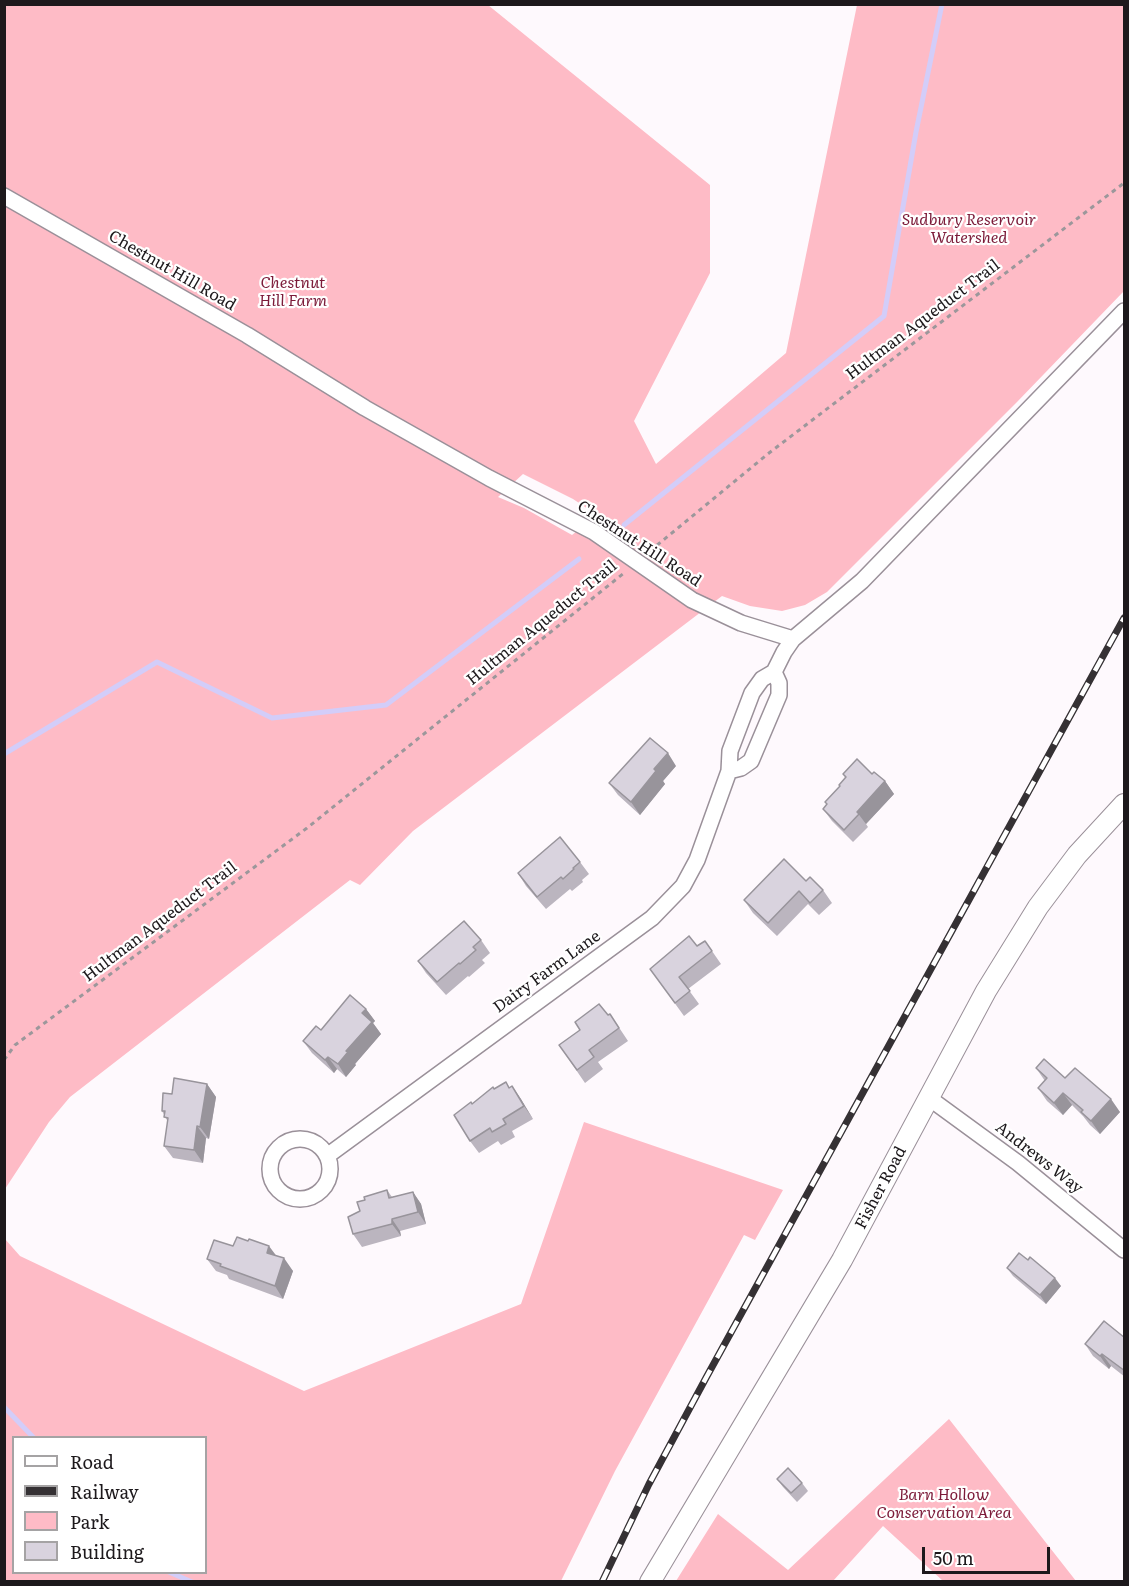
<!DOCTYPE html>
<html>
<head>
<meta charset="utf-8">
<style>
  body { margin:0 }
  #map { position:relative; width:1129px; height:1586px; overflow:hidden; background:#fef9fd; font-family:Literata,serif }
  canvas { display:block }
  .frame { position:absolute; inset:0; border:6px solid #1d191c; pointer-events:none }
  .legend { position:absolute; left:12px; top:1436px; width:195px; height:138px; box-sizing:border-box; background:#fff; border:2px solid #a5a3a4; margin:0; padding:8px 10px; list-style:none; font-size:18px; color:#1d191c }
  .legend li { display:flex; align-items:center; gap:12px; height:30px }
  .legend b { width:30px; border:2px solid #a5a3a4 }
  .scale { position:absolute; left:922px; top:1547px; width:128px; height:27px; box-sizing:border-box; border:3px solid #1d191c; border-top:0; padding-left:8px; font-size:18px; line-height:21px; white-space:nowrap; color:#1d191c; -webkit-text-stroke:4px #fff; paint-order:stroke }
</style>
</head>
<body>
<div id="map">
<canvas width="1129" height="1586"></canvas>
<div class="frame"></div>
<ul class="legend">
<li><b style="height:8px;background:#fff"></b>Road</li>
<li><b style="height:8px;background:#353134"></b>Railway</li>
<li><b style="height:16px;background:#febbc6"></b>Park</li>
<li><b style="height:16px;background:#d9d3de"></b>Building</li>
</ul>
<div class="scale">50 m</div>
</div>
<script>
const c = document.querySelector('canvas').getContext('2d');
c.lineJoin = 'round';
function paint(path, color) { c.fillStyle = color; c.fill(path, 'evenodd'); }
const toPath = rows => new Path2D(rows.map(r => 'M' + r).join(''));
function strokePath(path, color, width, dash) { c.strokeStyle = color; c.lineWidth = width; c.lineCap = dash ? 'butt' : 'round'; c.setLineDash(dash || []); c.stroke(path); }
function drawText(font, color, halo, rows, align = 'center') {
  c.font = font + ' Literata,serif'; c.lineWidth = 4.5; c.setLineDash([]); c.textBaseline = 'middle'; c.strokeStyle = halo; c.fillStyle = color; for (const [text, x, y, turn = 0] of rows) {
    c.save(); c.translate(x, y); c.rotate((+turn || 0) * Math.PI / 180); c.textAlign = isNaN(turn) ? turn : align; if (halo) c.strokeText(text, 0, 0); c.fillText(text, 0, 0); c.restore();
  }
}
const green = toPath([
  [5,5,488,5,710,185,710,273,634,421,656,464,786,353,857,5,1124,5,1124,291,1017,402,827,592,805,605,782,611,750,606,722,596,413,831,360,885,350,880,70,1097,49,1122,5,1189],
  [523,474,573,499,597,515,572,535,524,508,498,497],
  [584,1122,783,1190,755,1240,744,1235,615,1471,561,1581,5,1581,5,1239,20,1256,304,1391,521,1304],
  [14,1438,206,1438,206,1572,14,1572],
  [949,1419,1076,1581,943,1581,883,1526,833,1581,676,1581,718,1514,788,1570]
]);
const stream = toPath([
  [624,525,884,316,916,132,942,4],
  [4,754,157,662,272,718,386,705,579,559],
  [4,1407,34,1438],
  [169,1572,192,1582]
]);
const path = toPath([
  [650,551,769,453,1124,183],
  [4,1060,15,1045,307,828,624,573]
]);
const minor = toPath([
  [4,196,247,335,365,408,489,478,594,532,692,600,741,623,793,639],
  [774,672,779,683,779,695,751,761,741,768,729,771,730,751,752,693,762,679,774,672,784,652,793,639,862,581,1124,311],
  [929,1098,1018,1163,1124,1250],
  '270 1169a30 30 0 1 1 60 0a30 30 0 1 1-60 0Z',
  [327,1156,652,918,683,886,697,860,729,771]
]);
const tertiary = toPath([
  [650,1582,842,1260,986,991,1038,907,1077,855,1124,804]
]);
const rail = toPath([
  [602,1582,649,1484,707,1376,1124,618]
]);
const wall = toPath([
  [676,766,663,781,665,784,640,815,618,795,609,783],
  [843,774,872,774,885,781,894,794,866,824,868,827,853,842,832,821,823,809,827,804,825,802,840,786,845,777],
  [580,862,589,874,582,880,583,882,572,891,570,889,546,909,526,886,518,873],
  [806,881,823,890,832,903,819,915,808,904,777,936,753,913,744,900],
  [481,940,490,953,482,960,485,963,469,977,468,976,446,995,426,973,418,961],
  [705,941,721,964,688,989,699,1004,684,1016,650,969,697,946],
  [366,1009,375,1021,373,1023,381,1034,355,1064,356,1065,346,1077,337,1069,334,1073,312,1053,303,1041,321,1030],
  [610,1014,628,1041,598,1062,603,1069,585,1083,559,1045],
  [1036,1068,1065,1078,1120,1112,1100,1134,1090,1125,1083,1116,1072,1105,1063,1115,1047,1101,1038,1088,1045,1081],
  [506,1082,510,1088,512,1086,533,1119,512,1131,515,1137,501,1145,498,1141,479,1153,470,1141,472,1104],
  [207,1084,216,1097,209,1139,206,1138,203,1163,173,1158,164,1146,168,1122,162,1111,172,1094],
  [387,1190,392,1197,413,1192,421,1204,426,1224,400,1231,401,1236,362,1247,353,1234,365,1200],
  [233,1246,276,1256,293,1271,283,1299,229,1279,227,1275,216,1271,207,1259],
  [1028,1260,1061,1286,1046,1304,1013,1276,1007,1268],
  [1125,1338,1125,1377,1111,1366,1109,1369,1093,1356,1085,1344],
  [777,1479,802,1483,808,1491,797,1502,783,1487]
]);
const shadedWall = toPath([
  [668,753,676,766,663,781,665,784,640,815,631,802,654,769],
  [885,781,894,794,866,824,857,812],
  [366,1009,375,1021,373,1023,381,1034,355,1064,356,1065,346,1077,338,1064,346,1051,362,1013],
  [328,1057,337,1069,334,1073,325,1060],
  [207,1084,216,1097,209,1139,200,1127],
  [512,1086,521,1099,533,1119,524,1106],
  [1063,1093,1072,1105,1063,1115,1054,1103],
  [1111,1099,1120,1112,1100,1134,1091,1121],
  [197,1126,206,1138,203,1163,194,1150],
  [413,1192,421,1204,426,1224,418,1212],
  [392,1219,400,1231,401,1236,392,1224],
  [269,1246,278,1258,267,1253],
  [284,1258,293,1271,283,1299,275,1286],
  [1055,1278,1061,1286,1046,1304,1040,1295],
  [1102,1354,1111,1366,1109,1369,1100,1356]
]);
const building = toPath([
  [650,738,668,753,654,769,656,771,631,802,609,783,650,738],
  [857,759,872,774,874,772,885,781,857,812,859,814,844,830,823,809,827,804,825,802,840,786,839,785,846,777,843,774,857,759],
  [560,837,580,862,573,868,574,869,563,879,561,877,537,897,518,873,560,837],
  [784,859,806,881,810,877,823,890,810,903,799,891,768,923,744,900,784,859],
  [464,921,481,940,473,947,476,950,460,964,459,963,437,982,418,961,464,921],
  [689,936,697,946,705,941,712,951,679,977,690,991,675,1003,650,969,689,936],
  [350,995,366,1009,362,1013,372,1022,346,1051,348,1052,338,1064,328,1057,325,1060,303,1041,316,1026,321,1030,350,995],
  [599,1004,608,1015,610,1014,619,1028,589,1050,594,1057,577,1070,559,1045,580,1030,575,1022,599,1004],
  [1044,1059,1065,1078,1075,1068,1111,1099,1091,1121,1081,1112,1083,1110,1063,1093,1054,1103,1038,1088,1047,1078,1036,1068,1044,1059],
  [174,1078,207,1084,200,1127,197,1126,194,1150,164,1146,168,1118,164,1117,165,1111,162,1111,163,1093,172,1094,174,1078],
  [506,1082,509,1088,512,1086,524,1106,503,1119,506,1124,492,1132,490,1128,470,1141,454,1115,471,1102,472,1104,493,1087,494,1089,506,1082],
  [387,1190,389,1198,413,1192,418,1212,392,1219,392,1224,353,1234,348,1217,360,1211,357,1202,365,1200,364,1197,387,1190],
  [237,1237,248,1241,249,1239,269,1246,267,1253,284,1258,275,1286,220,1266,221,1264,207,1259,214,1240,233,1246,237,1237],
  [1019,1253,1028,1260,1030,1257,1055,1278,1040,1295,1007,1268,1019,1253],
  [1104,1321,1125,1338,1125,1371,1102,1354,1100,1356,1085,1344,1104,1321],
  [788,1468,802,1483,791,1493,777,1479,788,1468]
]);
const parkNames = [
  ["Sudbury Reservoir",969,220],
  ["Watershed",969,238],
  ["Chestnut",293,283],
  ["Hill Farm",293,301],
  ["Barn Hollow",944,1495],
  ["Conservation Area",944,1513]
];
const streetNames = [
  ["Chestnut Hill Road",172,271,30],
  ["Hultman Aqueduct Trail",923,320,-37],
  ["Chestnut Hill Road",639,544,33],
  ["Hultman Aqueduct Trail",542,623,-39],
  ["Hultman Aqueduct Trail",160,922,-37],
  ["Dairy Farm Lane",547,972,-36],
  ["Andrews Way",1039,1158,38],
  ["Fisher Road",881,1188,-62]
];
paint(green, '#febbc6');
strokePath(stream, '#d3cdf9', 5);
strokePath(minor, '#9a9099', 18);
strokePath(tertiary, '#9a9099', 22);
strokePath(path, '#9c979b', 3, [4.5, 4.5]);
strokePath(minor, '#fff', 15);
strokePath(tertiary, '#fff', 20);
strokePath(rail, '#353134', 7);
strokePath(rail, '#fff', 4.5, [14]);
paint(wall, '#bbb5bf');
paint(shadedWall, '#98949b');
paint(building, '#d9d3de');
strokePath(building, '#98949b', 1.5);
drawText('italic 16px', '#7c1b39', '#fff', parkNames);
drawText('16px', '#1d191c', '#fff', streetNames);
</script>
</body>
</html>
